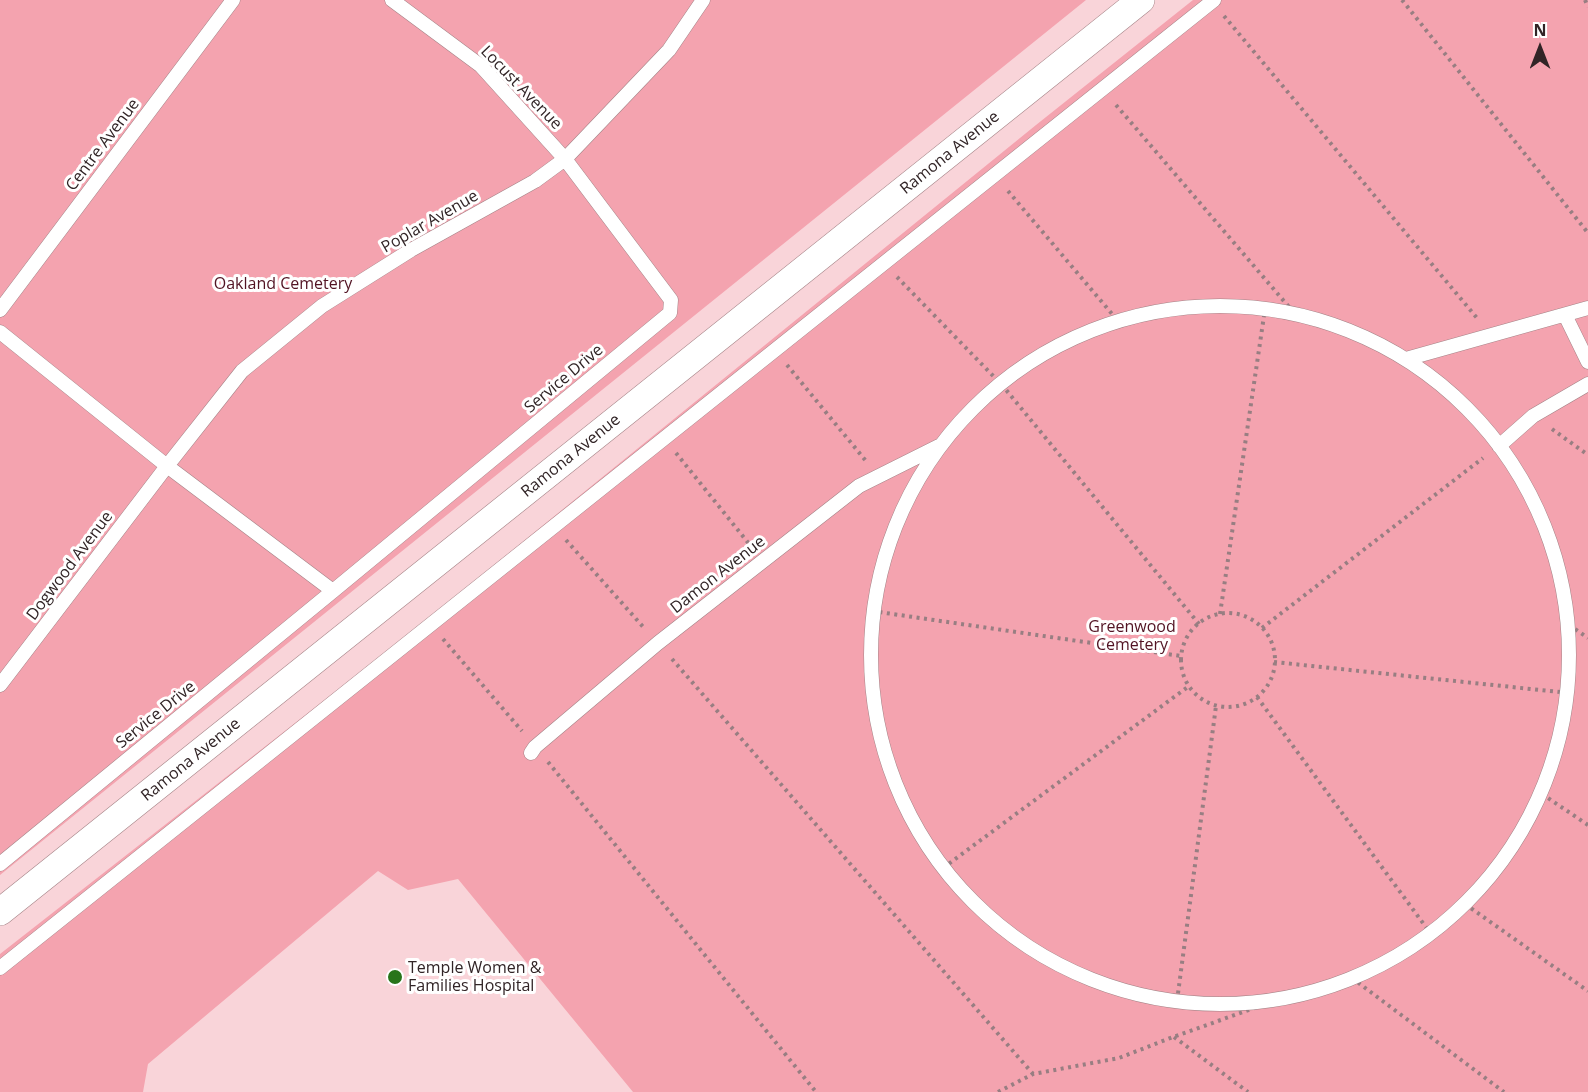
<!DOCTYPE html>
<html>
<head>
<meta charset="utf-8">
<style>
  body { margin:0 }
  #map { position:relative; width:1588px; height:1092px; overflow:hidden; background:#f9d4d9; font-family:"Open Sans",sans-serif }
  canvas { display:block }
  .north { position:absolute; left:1510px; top:18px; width:60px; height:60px; -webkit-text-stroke:4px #fff; paint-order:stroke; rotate:0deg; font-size:16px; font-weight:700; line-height:24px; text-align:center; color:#312426 }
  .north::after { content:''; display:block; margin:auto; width:21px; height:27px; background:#312426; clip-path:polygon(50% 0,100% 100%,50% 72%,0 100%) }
</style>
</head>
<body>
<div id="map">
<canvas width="1588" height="1092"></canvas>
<div class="north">N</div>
</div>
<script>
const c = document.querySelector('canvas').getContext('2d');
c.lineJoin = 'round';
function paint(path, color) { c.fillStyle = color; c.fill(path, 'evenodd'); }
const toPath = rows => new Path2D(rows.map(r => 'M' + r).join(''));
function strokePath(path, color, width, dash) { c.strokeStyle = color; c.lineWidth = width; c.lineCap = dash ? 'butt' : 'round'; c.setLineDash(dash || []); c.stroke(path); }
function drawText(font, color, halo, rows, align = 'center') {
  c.font = font + ' "Open Sans",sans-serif'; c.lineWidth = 6; c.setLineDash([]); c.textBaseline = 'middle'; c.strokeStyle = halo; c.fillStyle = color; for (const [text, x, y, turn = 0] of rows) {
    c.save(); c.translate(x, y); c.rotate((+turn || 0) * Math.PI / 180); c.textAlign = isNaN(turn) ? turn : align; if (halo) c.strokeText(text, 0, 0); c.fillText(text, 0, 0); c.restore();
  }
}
const green = toPath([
  [0,0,1086,0,0,875],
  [1193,0,1588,0,1588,1092,633,1092,458,879,408,890,378,871,148,1064,143,1092,0,1092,0,954,419,626,1036,125]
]);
const path = toPath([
  [1402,0,1588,233],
  [1585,0,1588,7],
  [1224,16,1477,318],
  [1116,105,1295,314],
  [1008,191,1118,321],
  [897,277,1002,385,1199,624],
  [787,365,866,461],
  [1552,429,1588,455],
  [676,453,750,545],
  [566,540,645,629],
  [872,611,1181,656],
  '1181 660a47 47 0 1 1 94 0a47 47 0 1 1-94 0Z',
  [1220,614,1265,309],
  [1569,625,1588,638],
  [1262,628,1483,458],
  [443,639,522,731],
  [672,659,1033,1074],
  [1274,662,1569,693],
  [1257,697,1431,934],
  [548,762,816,1092],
  [1542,794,1588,825],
  [943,868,1189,686],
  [1465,904,1588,991],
  [1352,978,1504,1092],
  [1177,1001,1216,706],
  [1174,1037,1248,1092],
  [998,1092,1033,1074,1119,1058,1173,1037,1277,1000]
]);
const service = toPath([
  '871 655a349 349 0 1 1 698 0a349 349 0 1 1-698 0Z',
  [0,310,233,0],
  [1565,315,1588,362],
  [0,332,167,466,333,591],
  [1406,359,1588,308],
  [1499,446,1533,416,1588,384],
  [0,685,167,466,242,371,322,306,411,250,535,181,565,159,669,50,703,0],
  [531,753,535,747,658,643,859,486,939,446],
  [0,864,333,591,670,313,671,300,565,159,481,66,392,0],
  [0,968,1214,0]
]);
const minor = toPath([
  [0,912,1141,0]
]);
const markers = [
  [395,977,8,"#28741a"]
];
const streetNames = [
  ["Locust Avenue",521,88,46],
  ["Centre Avenue",103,145,-53],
  ["Ramona Avenue",950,153,-39],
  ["Poplar Avenue",430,222,-30],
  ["Service Drive",564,379,-40],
  ["Ramona Avenue",571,456,-39],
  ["Dogwood Avenue",70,566,-53],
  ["Damon Avenue",718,575,-38],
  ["Service Drive",156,715,-39],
  ["Ramona Avenue",191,760,-39]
];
const parkNames = [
  ["Oakland Cemetery",283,284],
  ["Greenwood",1132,627],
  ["Cemetery",1132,645]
];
const poiNames = [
  ["Temple Women &",408,968],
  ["Families Hospital",408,986]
];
paint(green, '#f4a3af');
strokePath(service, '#a58387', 15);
strokePath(minor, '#a58387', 28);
strokePath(path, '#987e82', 4, [3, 4.5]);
strokePath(service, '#fff', 14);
strokePath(minor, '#fff', 27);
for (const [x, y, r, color] of markers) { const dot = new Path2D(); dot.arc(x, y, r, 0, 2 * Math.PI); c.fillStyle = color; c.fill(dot); strokePath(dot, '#fff', 2); }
drawText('16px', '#312426', '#fff', streetNames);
drawText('16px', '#521323', '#fff', parkNames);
drawText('16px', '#312426', '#fff', poiNames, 'left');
</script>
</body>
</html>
